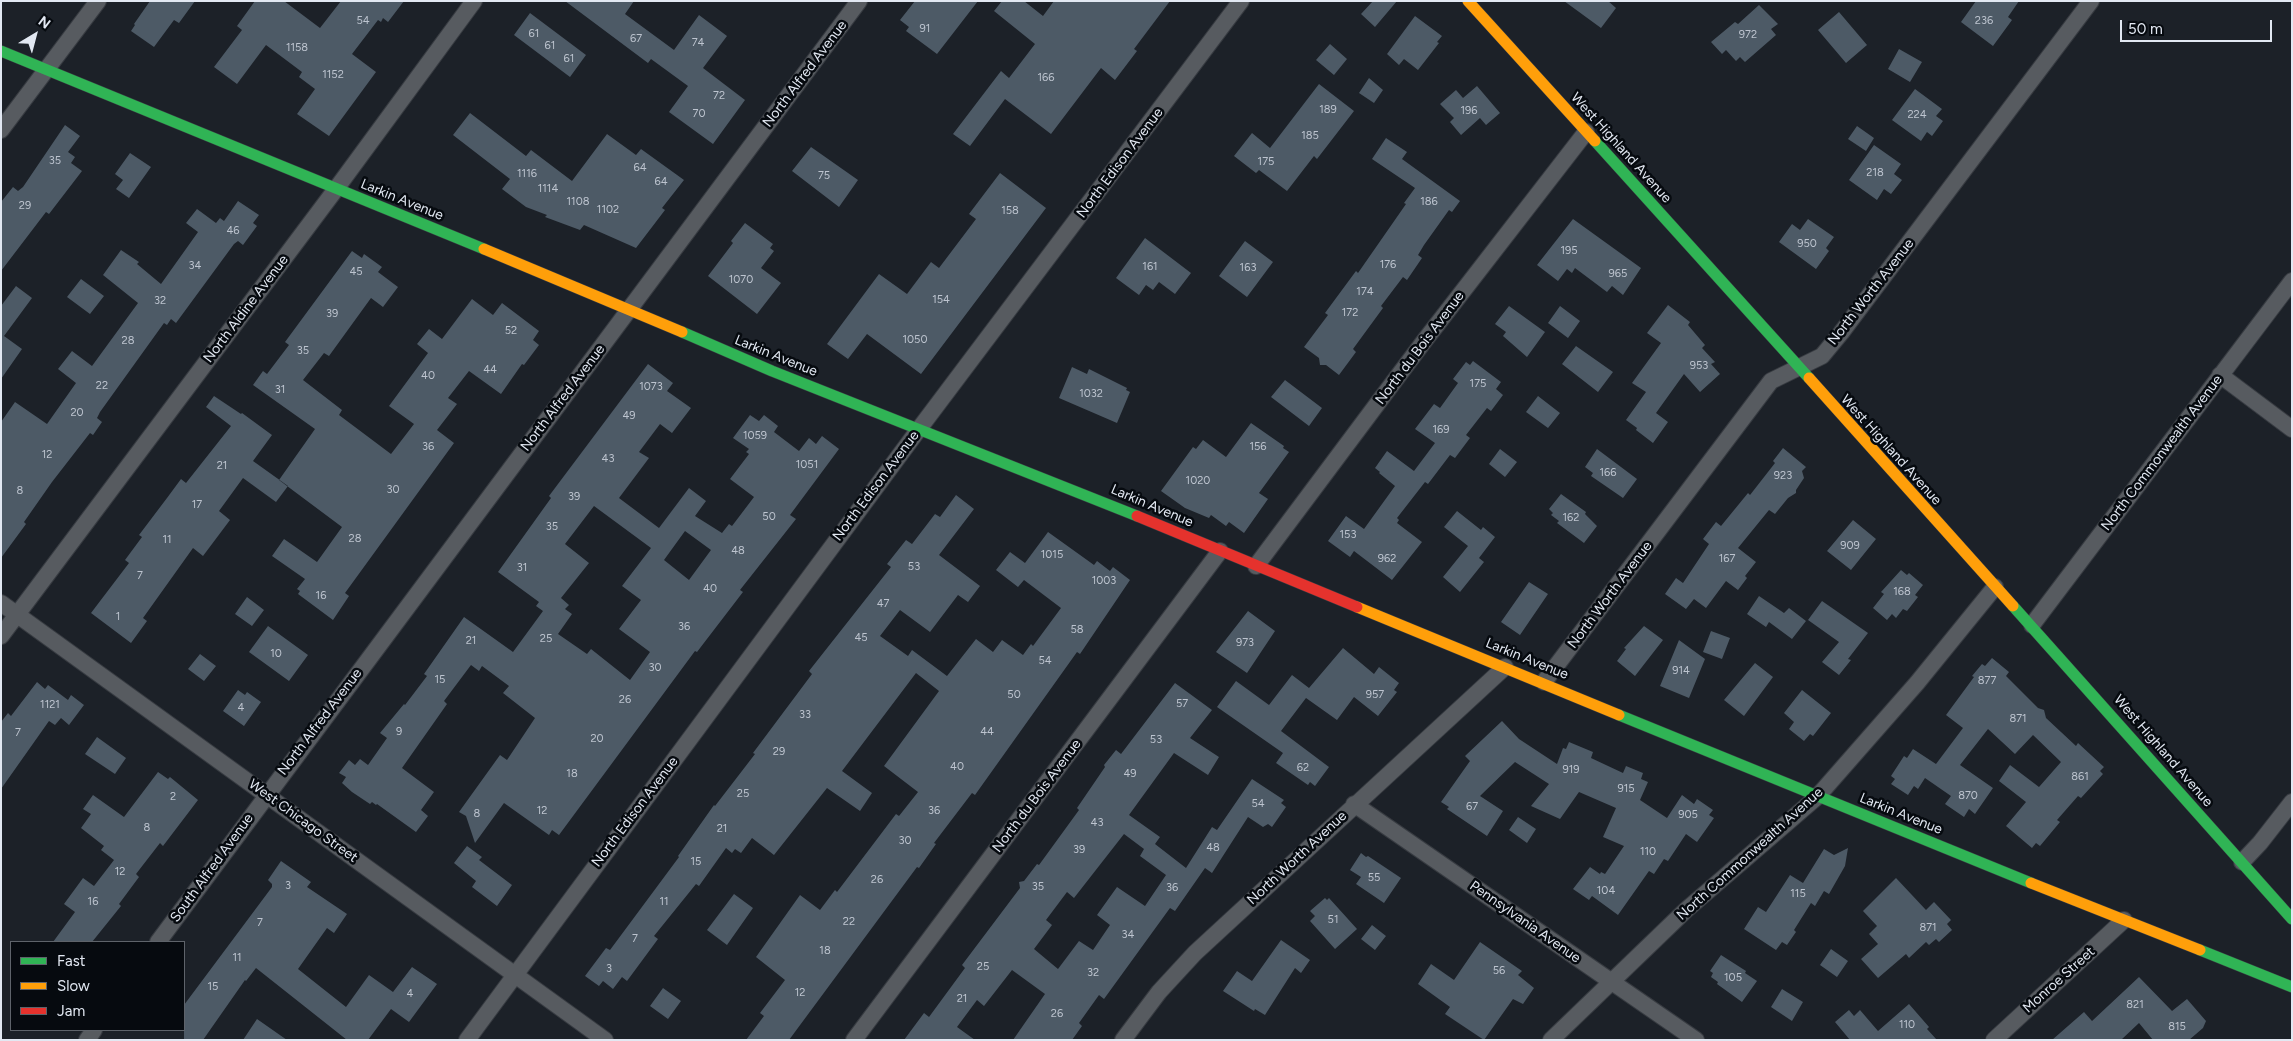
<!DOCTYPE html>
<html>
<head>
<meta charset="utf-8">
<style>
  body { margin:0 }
  #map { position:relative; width:2293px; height:1041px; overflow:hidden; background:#1c2128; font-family:Figtree,sans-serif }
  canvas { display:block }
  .frame { position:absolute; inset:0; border:2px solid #e2e8f2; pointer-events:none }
  .legend { position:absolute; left:10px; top:941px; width:175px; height:90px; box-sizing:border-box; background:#060a0f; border:1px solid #5e636a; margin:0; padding:6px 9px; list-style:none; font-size:15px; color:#e2e8f2 }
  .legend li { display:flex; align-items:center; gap:10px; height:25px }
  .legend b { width:25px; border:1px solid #5e636a }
  .north { position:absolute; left:10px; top:10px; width:50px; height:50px; -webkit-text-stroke:4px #060a0f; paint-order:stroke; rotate:37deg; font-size:14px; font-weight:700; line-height:20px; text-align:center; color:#e2e8f2 }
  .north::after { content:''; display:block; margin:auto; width:18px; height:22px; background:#e2e8f2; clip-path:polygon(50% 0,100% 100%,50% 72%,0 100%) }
  .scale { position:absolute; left:2120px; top:20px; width:152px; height:22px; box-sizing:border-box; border:2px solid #e2e8f2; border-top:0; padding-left:6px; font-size:15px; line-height:18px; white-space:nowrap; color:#e2e8f2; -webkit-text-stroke:4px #060a0f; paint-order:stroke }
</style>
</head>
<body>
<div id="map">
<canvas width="2293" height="1041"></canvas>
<div class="frame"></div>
<ul class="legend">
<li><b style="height:6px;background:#30b455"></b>Fast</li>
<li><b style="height:6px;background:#ff9f0a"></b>Slow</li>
<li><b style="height:6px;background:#e5322d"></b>Jam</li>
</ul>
<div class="north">N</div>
<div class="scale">50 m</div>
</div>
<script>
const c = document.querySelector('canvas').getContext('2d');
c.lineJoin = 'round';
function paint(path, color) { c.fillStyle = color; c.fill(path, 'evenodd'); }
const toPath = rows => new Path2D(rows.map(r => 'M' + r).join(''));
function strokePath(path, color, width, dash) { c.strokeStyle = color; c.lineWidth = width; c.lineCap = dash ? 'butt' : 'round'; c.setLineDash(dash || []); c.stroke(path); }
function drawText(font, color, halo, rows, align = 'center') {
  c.font = font + ' Figtree,sans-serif'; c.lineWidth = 5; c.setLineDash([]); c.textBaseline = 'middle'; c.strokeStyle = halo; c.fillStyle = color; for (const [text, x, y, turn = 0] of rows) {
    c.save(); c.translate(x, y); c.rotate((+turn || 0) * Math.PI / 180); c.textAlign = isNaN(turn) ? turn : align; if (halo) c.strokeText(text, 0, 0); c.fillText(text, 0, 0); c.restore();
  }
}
const building = toPath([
  [150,1,195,1,179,23,174,20,154,47,131,31,135,25,134,24],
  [255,1,284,1,320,28,341,1,404,1,388,22,383,18,381,22,378,20,352,54,376,72,329,136,297,114,315,89,299,77,302,72,266,45,237,84,214,67,242,30,237,26],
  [565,1,634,1,625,14,674,50,699,15,727,36,703,68,745,100,713,144,669,112,688,86,651,59,648,63],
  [915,1,978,1,937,54,906,31,909,27,900,20],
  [1002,1,1024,1,1043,16,1054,1,1170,1,1134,49,1137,51,1115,80,1101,68,1051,134,1005,99,970,146,953,134,1001,71,1009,78,1035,44,994,11],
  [1373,1,1397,1,1375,27,1361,14],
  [1564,1,1608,1,1616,8,1601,28],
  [1976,1,2019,1,2008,17,2012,20,1993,46,1961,22],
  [1759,5,1778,24,1771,29,1776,35,1745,62,1740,57,1736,61,1726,50,1722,54,1711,42,1735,22,1738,24],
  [1839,12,1867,45,1846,63,1818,30],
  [530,13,586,55,570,77,514,35],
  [1415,16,1442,36,1437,42,1439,43,1418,70,1404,59,1399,65,1387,54],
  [1330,44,1347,59,1334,75,1316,60],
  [1899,49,1922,62,1910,82,1888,69],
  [1369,78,1383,90,1374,103,1359,93],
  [1319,84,1354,111,1317,159,1314,156,1287,191,1259,170,1256,173,1234,156,1252,133,1270,148],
  [1477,86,1500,113,1486,125,1480,118,1461,135,1450,122,1454,118,1440,104,1456,90,1463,98],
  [1915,89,1942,109,1936,116,1943,121,1932,136,1927,132,1921,141,1892,120],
  [470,113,526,156,531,150,572,181,607,134,636,155,641,149,684,180,662,208,665,210,636,248,584,225,580,230,545,217,547,215,526,207,502,189,510,179,453,135],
  [65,125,80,136,68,152,75,157,71,163,82,171,49,214,46,212,1,271,1,202,13,187,18,191,23,187],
  [1857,126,1874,138,1866,151,1848,139],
  [1386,138,1407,152,1402,159,1460,201,1452,212,1449,210,1424,245,1418,255,1422,258,1407,280,1403,277,1381,306,1383,308,1353,349,1356,352,1339,375,1326,365,1320,365,1319,358,1304,347,1328,315,1325,313,1356,271,1358,273,1406,204,1404,203,1415,188,1372,159],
  [1874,145,1901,164,1894,174,1902,180,1891,194,1884,189,1877,200,1849,180],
  [811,147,858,180,839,207,792,171],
  [130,153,151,167,129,198,116,189,123,180,115,174],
  [1000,173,1046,208,921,374,867,334,848,359,827,344,879,274,907,294,931,262,939,268,976,219,969,214],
  [238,201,259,215,253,223,257,226,243,245,238,241,234,244,176,323,171,319,167,325,164,323,100,412,97,418,102,422,93,435,90,433,52,482,24,522,26,524,1,558,1,422,15,402,47,424,76,383,58,369,72,351,92,366,138,303,103,275,121,250,139,262,137,264,161,284,198,232,186,223,197,209,216,223,220,218,224,221],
  [1573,219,1641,268,1623,295,1612,286,1607,292,1575,268,1572,273,1567,269,1558,281,1537,265],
  [1808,219,1834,237,1826,248,1829,251,1816,269,1779,242,1792,224,1800,230],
  [745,223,773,244,770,248,774,251,761,268,781,283,757,314,708,276,733,243,731,241],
  [1145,238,1191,273,1175,294,1159,282,1153,290,1146,285,1139,295,1116,278],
  [1245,241,1273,262,1247,297,1219,276],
  [352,251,362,258,364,254,382,267,378,272,398,287,383,307,371,298,329,356,324,353,303,380,342,410,339,415,391,454,414,424,389,406,428,353,417,344,429,329,442,339,472,299,493,315,502,303,539,331,533,340,539,345,524,365,522,364,501,394,469,371,448,398,457,404,437,430,454,443,345,593,349,596,333,620,298,594,300,591,297,589,305,579,272,556,284,539,317,562,342,527,279,480,315,429,253,385,263,371,267,374,289,345,285,342],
  [81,279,104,296,90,314,67,297],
  [16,286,32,298,4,336,22,349,1,379,1,306],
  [1668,305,1690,322,1688,325,1705,345,1702,348,1715,362,1711,364,1720,374,1700,392,1684,374,1656,413,1668,422,1653,443,1636,430,1637,428,1626,420,1646,392,1632,383,1661,343,1647,333],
  [1509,306,1545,332,1527,357,1503,336,1506,332,1495,324],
  [1560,306,1580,321,1568,338,1548,323],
  [1576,346,1613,372,1598,392,1562,364],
  [1473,361,1501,382,1496,389,1503,395,1491,411,1487,408,1466,435,1470,438,1455,458,1450,455,1428,484,1425,482,1397,518,1399,520,1397,523,1422,542,1392,580,1354,551,1350,557,1328,541,1346,516,1364,529,1395,486,1379,473,1380,472,1375,468,1387,451,1414,471,1435,443,1415,429,1434,404,1440,408,1458,383,1453,379,1466,362,1470,365],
  [648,364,673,383,667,391,691,408,672,433,660,424,639,452,649,458,619,498,659,528,689,488,706,501,695,516,722,533,729,524,732,526,754,497,730,479,749,454,746,452,749,449,733,438,750,415,759,421,764,415,778,426,774,432,799,451,809,438,816,444,822,436,839,449,790,515,796,519,740,590,743,592,697,652,695,651,559,835,552,830,549,835,504,803,475,843,466,816,459,812,500,755,507,760,535,718,503,693,509,686,482,666,479,671,471,665,444,701,447,704,402,768,434,792,421,810,428,816,416,832,377,804,376,805,372,802,370,804,352,792,342,783,346,777,339,773,349,760,355,765,360,759,368,765,387,738,380,733,404,704,405,705,427,676,424,674,464,617,513,652,543,611,536,606,539,602,498,572,551,498,549,496],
  [594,506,651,548,622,586,641,600,619,629,650,652,630,680,591,649,587,654,558,634,572,614,565,609,569,605,561,598,589,563,565,544],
  [685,531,711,550,689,580,664,560],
  [1072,367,1087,374,1089,369,1127,388,1126,390,1130,392,1117,423,1059,398],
  [1285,380,1322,408,1309,426,1271,397],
  [214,396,241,414,242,413,272,435,253,461,288,486,276,502,243,478,219,511,230,520,203,556,193,548,143,618,147,621,131,643,91,613,129,563,125,560,142,537,139,535,167,498,181,479,186,483,231,426,206,407],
  [1538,396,1560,413,1548,428,1526,412],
  [1251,423,1284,446,1283,448,1289,452,1259,493,1268,499,1244,533,1229,522,1226,526,1211,515,1209,518,1185,508,1161,491,1193,447,1196,449,1203,440,1226,457],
  [1783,448,1806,467,1802,471,1804,478,1796,490,1796,493,1788,498,1775,514,1769,510,1738,548,1756,562,1745,576,1747,578,1738,590,1726,581,1706,608,1694,599,1686,609,1665,594,1676,578,1683,583,1709,544,1703,539,1716,522,1721,526,1748,493,1750,495,1775,463,1773,461],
  [1500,449,1517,462,1505,477,1489,464],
  [1597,449,1637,479,1623,498,1591,476,1593,473,1585,467],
  [1561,494,1586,512,1585,514,1597,526,1584,543,1557,523,1559,521,1551,515,1553,513,1549,509],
  [956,495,974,509,939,555,980,586,968,602,958,595,930,632,900,610,880,636,908,656,912,650,947,676,976,639,993,652,1002,640,1023,655,1031,644,1033,646,1061,608,1024,580,1018,587,996,570,1010,552,1025,563,1048,532,1094,565,1097,561,1110,571,1113,567,1130,580,1080,654,1077,652,975,795,972,793,934,843,936,844,919,868,917,867,789,1040,746,1040,764,1016,760,1013,785,980,756,957,800,895,820,910,835,890,837,892,896,814,899,816,918,792,884,766,939,691,916,673,842,771,872,793,860,811,827,788,774,855,752,838,741,853,735,849,732,853,726,848,699,886,696,884,654,936,658,939,627,981,622,977,613,989,603,981,599,986,585,976,606,948,610,950,679,857,678,856,714,805,715,806,755,754,753,753,812,674,809,671,891,567,887,564,906,540,912,544,935,514,940,517],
  [1457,511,1481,530,1483,527,1495,537,1479,558,1484,562,1460,592,1443,577,1468,546,1444,527],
  [1853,520,1876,539,1851,570,1827,551],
  [1901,570,1907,575,1909,573,1923,585,1915,595,1918,597,1907,611,1903,609,1896,618,1892,614,1887,620,1873,608,1884,594,1881,592],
  [1529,582,1548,594,1520,635,1501,622],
  [1759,596,1784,613,1789,608,1806,621,1792,639,1769,622,1766,627,1747,614],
  [247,597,264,610,252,626,235,614],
  [1822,601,1868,633,1848,659,1851,660,1839,675,1822,662,1839,642,1808,620],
  [1248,611,1275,631,1247,673,1216,652],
  [268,626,308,655,289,681,249,652],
  [1644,626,1663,640,1635,676,1617,661,1626,649,1624,648],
  [1711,631,1730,638,1722,659,1703,652],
  [1679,640,1705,659,1689,698,1660,686],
  [1343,648,1374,674,1379,667,1399,683,1394,690,1397,692,1378,716,1354,697,1337,720,1306,698,1281,731,1329,767,1315,786,1310,782,1308,785,1276,763,1283,753,1217,707,1236,681,1269,705,1292,675,1309,688],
  [200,654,216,666,204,681,188,669],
  [1992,658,2009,672,2006,676,2038,708,2044,710,2046,718,2076,746,2078,743,2104,767,2100,771,2103,774,2081,798,2078,796,2057,820,2060,822,2040,846,2036,843,2032,848,2006,826,2026,802,1999,781,2010,765,2039,787,2061,762,2033,735,2015,754,1988,729,1960,765,1993,788,1975,814,1969,809,1964,817,1945,804,1951,796,1925,778,1918,789,1914,786,1908,795,1891,784,1895,779,1891,776,1904,756,1907,758,1913,749,1936,764,1963,728,1946,715,1974,677,1972,676,1982,664,1985,666],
  [1755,663,1773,677,1744,716,1724,700],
  [37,682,45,689,48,685,68,700,71,695,84,705,69,725,61,718,55,725,49,721,1,789,1,722,8,713,11,716],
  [1175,683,1212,710,1190,738,1219,757,1208,775,1174,753,1129,815,1160,837,1155,844,1186,868,1212,827,1217,830,1252,779,1284,800,1281,803,1286,807,1272,827,1268,824,1263,827,1248,817,1212,873,1205,868,1175,911,1170,908,1104,999,1099,995,1079,1023,1082,1026,1072,1040,1013,1040,1045,994,1012,970,984,1006,977,1000,957,1027,975,1040,904,1040,924,1013,929,1017,965,968,962,965,1020,888,1019,882,1024,881,1037,864,1039,865,1079,810,1077,808,1105,767,1104,765,1116,750,1121,754],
  [1124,834,1144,849,1140,856,1166,875,1145,906,1117,887,1097,915,1110,925,1093,950,1079,941,1058,969,1034,949,1052,925,1046,920,1067,892,1074,898],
  [238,690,245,695,247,692,261,702,244,726,223,711],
  [1802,690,1831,713,1813,736,1810,734,1804,741,1789,729,1794,722,1784,713],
  [1502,721,1519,739,1557,764,1563,748,1566,749,1569,742,1593,752,1591,758,1623,773,1626,766,1643,773,1641,779,1648,782,1640,800,1667,818,1682,795,1694,804,1697,799,1713,810,1709,815,1714,818,1697,842,1686,834,1668,861,1664,859,1654,874,1649,871,1618,915,1592,896,1589,900,1573,889,1590,867,1600,874,1601,872,1605,874,1624,846,1603,837,1616,808,1579,792,1560,819,1531,806,1549,784,1515,762,1480,796,1503,811,1487,836,1447,809,1449,807,1441,802,1470,761,1465,756],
  [97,737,126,758,115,774,85,754],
  [158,772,168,779,170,777,198,800,163,846,160,843,136,874,139,877,119,904,121,906,92,942,53,942,75,912,64,904,83,878,94,886,114,860,101,850,104,846,81,828,91,814,83,809,93,795,124,817],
  [1518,817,1536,829,1527,843,1509,830],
  [467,846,482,857,479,860,512,885,497,906,472,887,476,881,454,863],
  [1848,848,1845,866,1829,894,1824,891,1815,906,1811,903,1794,930,1796,932,1787,945,1782,942,1776,950,1744,929,1758,907,1766,912,1790,875,1803,883,1824,849,1834,855],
  [1361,853,1366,857,1368,856,1401,878,1384,903,1356,884,1361,877,1350,870],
  [281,861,311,882,307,887,347,914,334,933,327,928,298,969,346,1007,369,975,393,992,412,967,437,984,409,1022,391,1009,368,1040,347,1040,256,968,246,981,245,980,203,1040,184,1040,184,1005,272,887,272,884,268,880],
  [1896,878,1926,910,1934,902,1951,920,1947,924,1952,930,1939,942,1936,939,1929,945,1926,942,1909,958,1906,954,1878,978,1861,959,1878,944,1869,934,1877,926,1863,911],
  [734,894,753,908,727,945,707,930],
  [1325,898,1327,900,1329,898,1357,929,1335,949,1310,921,1315,916,1310,911],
  [1372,925,1386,936,1375,950,1361,939],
  [1281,940,1310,960,1301,973,1295,968,1265,1015,1255,1009,1254,1011,1223,991,1237,971,1252,981],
  [1480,942,1522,971,1518,975,1534,988,1523,1004,1513,999,1484,1040,1445,1014,1450,1007,1418,984,1431,964,1454,980],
  [1831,949,1848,961,1837,977,1820,965],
  [1721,955,1746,971,1745,973,1757,981,1742,1002,1717,984,1718,982,1711,977,1713,973,1710,971],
  [2139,977,2172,1011,2187,999,2206,1021,2203,1028,2189,1040,2153,1040,2139,1023,2121,1040,2052,1040,2084,1012,2092,1021],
  [663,988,681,1001,668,1019,650,1006],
  [1782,989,1803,1002,1792,1021,1771,1007],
  [1909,1004,1929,1027,1927,1029,1937,1040,1850,1040,1835,1022,1849,1010,1854,1016,1860,1010,1878,1031],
  [257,1019,287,1040,243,1040]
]);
const street = toPath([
  [1,130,98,1],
  [2220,375,2292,429],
  [1256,566,1425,340,1586,132],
  [1,603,605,1040],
  [2032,625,2292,281],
  [1,636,336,189,474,1],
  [1544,682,1771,381,1822,356,1841,333,2091,1],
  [1354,804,1696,1040],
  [2242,862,2260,843,2292,802],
  [158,942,859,1],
  [87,1040,94,1030],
  [467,1040,919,429,1241,1],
  [854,1040,1220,551],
  [1123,1040,1159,992,1195,953,1505,667],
  [1551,1040,1686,910,1817,797,1917,683,1995,587],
  [1994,1040,2124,920]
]);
const fast = toPath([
  [1,51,484,249],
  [1595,141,1809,378],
  [682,332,772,371,1137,516],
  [2013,606,2292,919],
  [1619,715,2031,883],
  [2200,950,2292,987]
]);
const slow = toPath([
  [1468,1,1595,141],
  [484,249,682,332],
  [1809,378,2013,606],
  [1357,607,1619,715],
  [2031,883,2200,950]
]);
const jam = toPath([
  [1137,516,1357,607]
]);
const numberNames = [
  ["54",363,21],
  ["236",1984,21],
  ["91",925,29],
  ["61",534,34],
  ["972",1748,35],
  ["67",636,39],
  ["74",698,43],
  ["61",550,46],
  ["1158",297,48],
  ["61",569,59],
  ["1152",333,75],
  ["166",1046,78],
  ["72",719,96],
  ["189",1328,110],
  ["196",1469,111],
  ["70",699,114],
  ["224",1917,115],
  ["185",1310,136],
  ["35",55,161],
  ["175",1266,162],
  ["64",640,168],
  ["218",1875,173],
  ["1116",527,174],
  ["75",824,176],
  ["64",661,182],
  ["1114",548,189],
  ["1108",578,202],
  ["186",1429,202],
  ["29",25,206],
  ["1102",608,210],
  ["158",1010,211],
  ["46",233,231],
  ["950",1807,244],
  ["195",1569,251],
  ["176",1388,265],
  ["34",195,266],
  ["161",1150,267],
  ["163",1248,268],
  ["45",356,272],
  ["965",1618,274],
  ["1070",741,280],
  ["174",1365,292],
  ["154",941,300],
  ["32",160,301],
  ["172",1350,313],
  ["39",332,314],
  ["52",511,331],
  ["1050",915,340],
  ["28",128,341],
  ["35",303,351],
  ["953",1699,366],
  ["44",490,370],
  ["40",428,376],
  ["175",1478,384],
  ["22",102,386],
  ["1073",651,387],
  ["31",280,390],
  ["1032",1091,394],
  ["20",77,413],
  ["49",629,416],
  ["169",1441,430],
  ["1059",755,436],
  ["36",428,447],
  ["156",1258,447],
  ["12",47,455],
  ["43",608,459],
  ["1051",807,465],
  ["21",222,466],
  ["166",1608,473],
  ["923",1783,476],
  ["1020",1198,481],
  ["30",393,490],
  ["8",20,491],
  ["39",574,497],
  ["17",197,505],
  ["50",769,517],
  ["162",1571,518],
  ["35",552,527],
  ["153",1348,535],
  ["28",355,539],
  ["11",167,540],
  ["909",1850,546],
  ["48",738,551],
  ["1015",1052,555],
  ["962",1387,559],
  ["167",1727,559],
  ["53",914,567],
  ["31",522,568],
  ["7",140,576],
  ["1003",1104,581],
  ["40",710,589],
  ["168",1902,592],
  ["16",321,596],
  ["47",883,604],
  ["1",118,617],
  ["36",684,627],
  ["58",1077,630],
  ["45",861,638],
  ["25",546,639],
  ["21",471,641],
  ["973",1245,643],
  ["10",276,654],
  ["54",1045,661],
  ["30",655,668],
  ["914",1681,671],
  ["15",440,680],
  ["877",1987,681],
  ["50",1014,695],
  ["957",1375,695],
  ["26",625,700],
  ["57",1182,704],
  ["1121",50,705],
  ["4",241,708],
  ["33",805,715],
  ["871",2018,719],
  ["9",399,732],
  ["44",987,732],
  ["7",18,733],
  ["20",597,739],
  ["53",1156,740],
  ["29",779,752],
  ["40",957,767],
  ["62",1303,768],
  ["919",1571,770],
  ["18",572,774],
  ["49",1130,774],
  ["861",2080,777],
  ["915",1626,789],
  ["25",743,794],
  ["870",1968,796],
  ["2",173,797],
  ["54",1258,804],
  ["67",1472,807],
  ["12",542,811],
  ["36",934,811],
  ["8",477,814],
  ["905",1688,815],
  ["43",1097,823],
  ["8",147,828],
  ["21",722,829],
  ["30",905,841],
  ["48",1213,848],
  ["39",1079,850],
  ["110",1648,852],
  ["15",696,862],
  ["12",120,872],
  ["55",1374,878],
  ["26",877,880],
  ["3",288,886],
  ["35",1038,887],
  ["36",1172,888],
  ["104",1606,891],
  ["115",1798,894],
  ["16",93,902],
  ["11",664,902],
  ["51",1333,920],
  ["22",849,922],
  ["7",260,923],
  ["871",1928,928],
  ["34",1128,935],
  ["7",635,939],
  ["18",825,951],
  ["11",237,958],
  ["25",983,967],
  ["3",609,969],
  ["56",1499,971],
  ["32",1093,973],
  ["105",1733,978],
  ["15",213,987],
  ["12",800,993],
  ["4",410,994],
  ["21",962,999],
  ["821",2135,1005],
  ["26",1057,1014],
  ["110",1907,1025],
  ["815",2177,1027]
];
const streetNames = [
  ["North Alfred Avenue",805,74,-53],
  ["West Highland Avenue",1621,148,48],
  ["North Edison Avenue",1120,163,-53],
  ["Larkin Avenue",402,200,22],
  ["North Worth Avenue",1871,292,-52],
  ["North Aldine Avenue",246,309,-53],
  ["North du Bois Avenue",1420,348,-53],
  ["Larkin Avenue",776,356,22],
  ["North Alfred Avenue",563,398,-53],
  ["West Highland Avenue",1891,450,48],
  ["North Commonwealth Avenue",2162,453,-53],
  ["North Edison Avenue",876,486,-53],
  ["Larkin Avenue",1152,506,23],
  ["North Worth Avenue",1610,595,-53],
  ["Larkin Avenue",1527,659,22],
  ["North Alfred Avenue",320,722,-53],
  ["West Highland Avenue",2163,751,49],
  ["North du Bois Avenue",1037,796,-53],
  ["North Edison Avenue",635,812,-53],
  ["Larkin Avenue",1901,814,22],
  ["West Chicago Street",303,821,36],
  ["North Commonwealth Avenue",1750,854,-42],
  ["North Worth Avenue",1297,858,-43],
  ["South Alfred Avenue",212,868,-54],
  ["Pennsylvania Avenue",1525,922,35],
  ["Monroe Street",2059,980,-42]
];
paint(building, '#4d5a66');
strokePath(street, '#373b41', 18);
strokePath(fast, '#373b41', 12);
strokePath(slow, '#373b41', 12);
strokePath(jam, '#373b41', 12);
strokePath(street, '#575b60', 16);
strokePath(fast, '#30b455', 11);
strokePath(slow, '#ff9f0a', 11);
strokePath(jam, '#e5322d', 11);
drawText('11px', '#bdc4cf', null, numberNames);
drawText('14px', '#e2e8f2', '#060a0f', streetNames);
</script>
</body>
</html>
